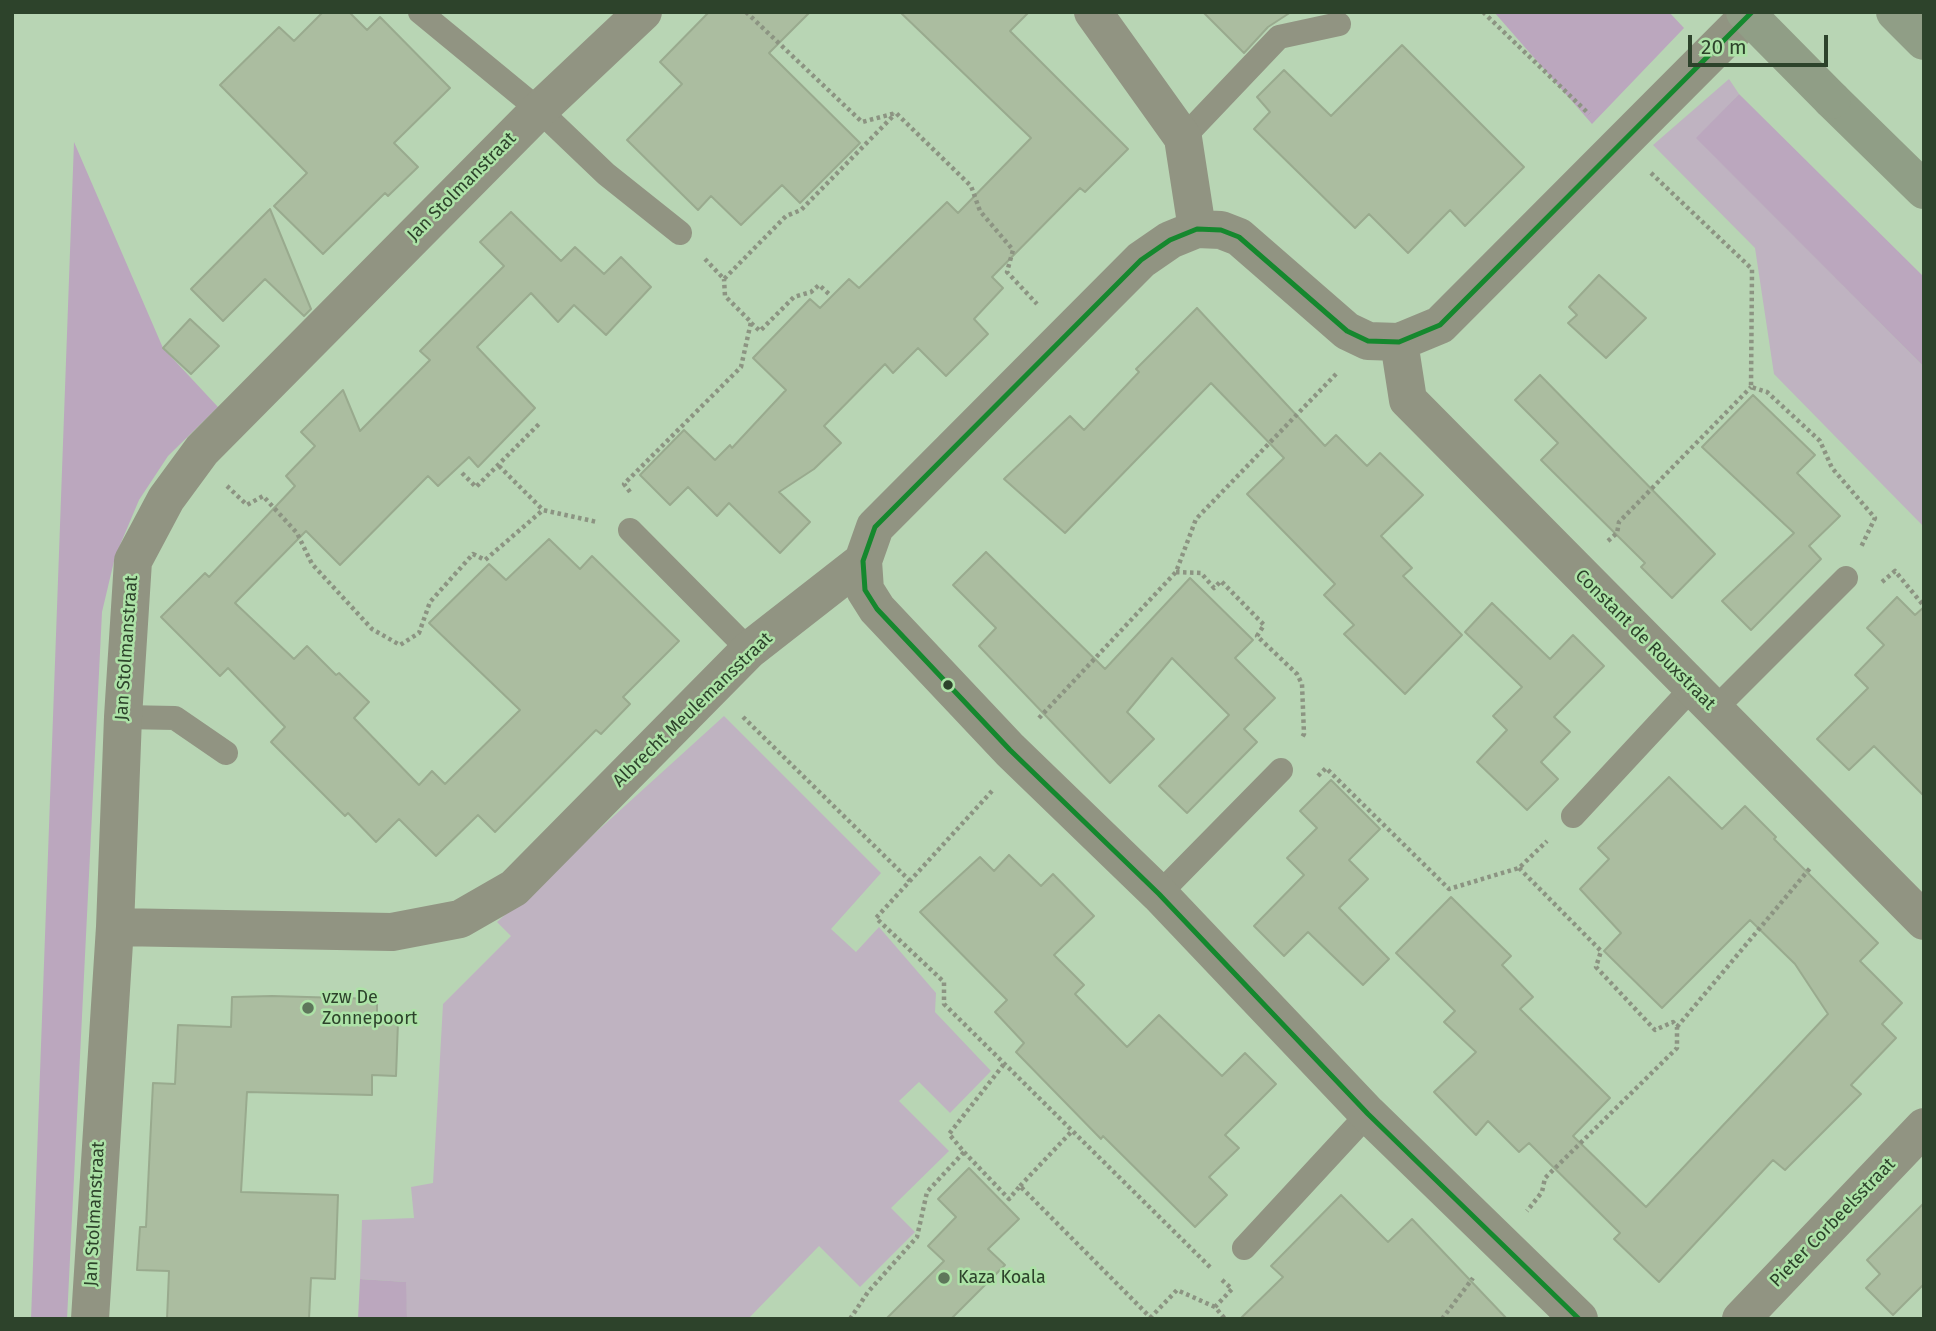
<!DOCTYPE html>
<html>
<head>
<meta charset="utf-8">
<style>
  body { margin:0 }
  #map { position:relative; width:1936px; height:1331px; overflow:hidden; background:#b8d5b4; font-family:"Fira Sans",sans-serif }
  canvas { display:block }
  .frame { position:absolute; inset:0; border:14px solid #2d432b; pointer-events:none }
  .scale { position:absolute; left:1688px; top:35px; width:140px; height:32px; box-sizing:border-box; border:4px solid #2d432b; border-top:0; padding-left:9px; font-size:21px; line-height:24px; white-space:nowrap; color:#2d432b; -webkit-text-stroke:5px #ade2a7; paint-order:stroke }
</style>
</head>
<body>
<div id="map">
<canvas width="1936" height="1331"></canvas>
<div class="frame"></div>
<div class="scale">20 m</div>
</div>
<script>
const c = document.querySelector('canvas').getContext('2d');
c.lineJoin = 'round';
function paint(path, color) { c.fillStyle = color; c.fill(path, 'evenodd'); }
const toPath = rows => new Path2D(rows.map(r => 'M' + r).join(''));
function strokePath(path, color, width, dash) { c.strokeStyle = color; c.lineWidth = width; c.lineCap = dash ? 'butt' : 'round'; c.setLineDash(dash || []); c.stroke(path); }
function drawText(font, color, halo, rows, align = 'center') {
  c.font = font + ' "Fira Sans",sans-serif'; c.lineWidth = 5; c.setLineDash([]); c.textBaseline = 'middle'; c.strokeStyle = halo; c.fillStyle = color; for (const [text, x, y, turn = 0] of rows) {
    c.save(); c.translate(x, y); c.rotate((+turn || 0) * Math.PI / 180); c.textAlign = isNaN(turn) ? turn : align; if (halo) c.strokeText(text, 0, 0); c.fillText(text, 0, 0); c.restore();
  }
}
const green = toPath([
  [1729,79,1739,94,1697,138,1924,367,1924,527,1774,374,1755,248,1653,145],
  [724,716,881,873,831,929,856,952,879,927,936,993,935,1012,991,1071,950,1113,919,1082,899,1101,949,1151,891,1208,915,1232,860,1287,819,1246,748,1319,407,1319,405,1282,360,1279,362,1220,414,1218,411,1187,433,1183,443,1004,511,936,497,922]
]);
const forest = toPath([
  [1494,12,1669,12,1684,28,1592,124],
  [1739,94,1924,277,1924,367,1696,138],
  [74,142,163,348,218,407,168,456,139,500,115,557,102,612,67,1319,31,1319],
  [360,1279,406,1282,407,1319,358,1319]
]);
const building = toPath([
  [323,12,349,12,367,30,380,17,450,88,394,143,418,167,388,196,385,193,323,254,274,206,307,173,220,85,279,27,294,41,323,12],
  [709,12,810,12,769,53,860,143,800,203,782,185,741,225,711,196,698,210,627,140,682,84,660,62,709,12],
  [900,12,1029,12,1010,31,1128,149,1085,192,1080,188,992,277,1003,288,974,319,988,334,946,376,918,348,893,373,885,364,824,426,841,443,814,469,779,492,810,522,780,553,729,503,717,516,688,487,670,505,640,475,684,430,715,460,730,445,732,448,786,390,753,358,781,329,810,299,820,308,849,279,859,288,947,202,958,213,1031,138,900,12],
  [1203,12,1291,12,1268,27,1244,53,1203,12],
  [1402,45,1524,167,1465,226,1450,210,1408,253,1369,214,1355,228,1254,129,1270,112,1257,97,1284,70,1331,116,1402,45],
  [270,209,311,309,304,316,265,279,223,321,191,289,270,209],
  [511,212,561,261,575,247,604,274,621,257,651,287,606,335,574,305,558,322,531,293,477,347,535,408,478,467,469,457,438,486,428,476,340,565,306,531,235,603,294,659,307,646,336,675,339,673,369,702,354,718,419,785,432,771,445,784,520,710,429,623,489,564,506,580,549,539,580,569,592,556,679,641,623,697,630,704,601,734,596,730,495,832,478,815,436,856,399,819,376,842,348,813,345,816,271,742,285,727,228,668,220,676,161,617,205,573,209,577,295,486,286,476,315,446,301,432,343,390,360,431,430,360,420,351,504,266,480,242,511,212],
  [1599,275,1646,318,1606,358,1568,323,1577,315,1569,307,1599,275],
  [1197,308,1325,446,1336,435,1367,466,1380,453,1423,495,1381,536,1412,568,1403,576,1462,635,1405,694,1344,634,1354,625,1324,595,1335,584,1247,494,1284,458,1211,383,1065,533,1004,479,1070,416,1084,430,1139,372,1136,369,1197,308],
  [190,319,219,346,191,374,163,348,190,319],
  [1540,375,1715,554,1672,598,1641,567,1645,563,1541,460,1558,443,1515,400,1540,375],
  [1753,395,1815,455,1797,473,1840,516,1809,546,1821,559,1751,630,1722,601,1794,533,1702,447,1753,395],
  [986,552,1105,669,1190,578,1253,640,1235,658,1275,698,1244,729,1257,742,1187,813,1159,786,1229,715,1172,658,1127,712,1154,739,1110,783,979,646,996,628,953,585,986,552],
  [1897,597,1915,615,1924,607,1924,796,1874,746,1849,770,1817,739,1868,688,1855,675,1884,645,1867,628,1897,597],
  [1492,603,1550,659,1573,635,1604,666,1554,717,1570,732,1541,762,1558,779,1527,810,1477,762,1507,730,1493,716,1522,687,1465,632,1492,603],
  [1669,777,1722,829,1745,806,1776,837,1774,839,1878,943,1860,961,1902,1003,1882,1024,1896,1038,1851,1085,1861,1094,1785,1170,1773,1160,1659,1282,1614,1239,1620,1233,1529,1143,1519,1152,1488,1121,1476,1135,1434,1092,1476,1052,1444,1022,1455,1011,1396,953,1451,897,1511,956,1502,965,1533,997,1520,1009,1610,1098,1573,1136,1646,1207,1828,1014,1795,964,1750,920,1662,1008,1604,951,1621,933,1580,889,1609,859,1598,848,1669,777],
  [1331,780,1380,829,1349,860,1368,879,1339,908,1389,959,1363,985,1308,932,1284,956,1254,926,1304,875,1287,858,1317,828,1300,811,1331,780],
  [1009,855,1041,886,1053,874,1094,916,1054,955,1084,985,1075,994,1127,1047,1159,1015,1222,1076,1245,1053,1276,1084,1225,1135,1239,1148,1209,1177,1227,1195,1195,1227,1103,1136,1101,1139,1016,1052,1024,1043,995,1012,1007,1000,920,912,980,857,994,871,1009,855],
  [272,996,377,999,377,1021,398,1022,396,1076,372,1075,372,1095,247,1092,241,1192,338,1195,335,1279,311,1278,309,1319,167,1319,169,1271,137,1270,140,1227,146,1227,153,1083,175,1084,178,1025,231,1027,232,997,272,996],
  [969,1168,1019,1219,988,1249,1005,1265,951,1319,886,1319,944,1261,928,1246,956,1217,938,1199,969,1168],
  [1341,1195,1388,1242,1412,1219,1507,1319,1240,1319,1283,1277,1271,1266,1341,1195],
  [1924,1203,1924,1284,1893,1315,1866,1288,1880,1274,1867,1260,1924,1203]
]);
const path = toPath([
  [746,12,862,122,896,113,971,186,980,211,1013,250,1007,272,1037,304],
  [1483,12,1589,114],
  [1651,173,1752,269,1751,387,1767,392,1820,441,1832,468,1875,518,1861,547],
  [705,259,724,279,786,216,801,210,895,114],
  [751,323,760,331,794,297,811,292,819,285,829,294],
  [499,466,543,510],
  [462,473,476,487,540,423],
  [227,486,247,505,263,496,297,533,312,564,372,629,400,645,419,633,430,602,473,554,485,560,543,510,597,522],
  [630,492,624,484,741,367,751,322,725,296,724,279],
  [1608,541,1617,533,1619,522,1751,387],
  [1176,572,1201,573,1214,588,1221,581,1264,625,1257,636,1297,674,1302,684,1304,734,1301,739],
  [1882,582,1895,571,1924,606],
  [743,717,910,881],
  [1039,718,1176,572,1196,519,1337,373],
  [1318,776,1326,768,1449,889,1519,868,1547,841],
  [992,791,876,918,944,982,944,1004,1211,1268],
  [1519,868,1601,951,1596,967,1655,1030,1673,1022,1677,1027,1677,1048,1545,1178,1542,1192,1527,1211],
  [1677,1027,1811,867],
  [964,1152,1009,1199,1020,1186,1152,1319],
  [1020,1186,1072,1131],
  [1222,1280,1232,1289,1215,1307,1225,1319],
  [1150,1318,1177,1290,1215,1307],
  [850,1319,868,1292,917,1237,927,1192,964,1152,949,1134,1004,1064],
  [1442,1319,1473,1278]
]);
const lane = toPath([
  [420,12,539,110,606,174,680,233],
  [1183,138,1279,37,1339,24],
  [630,530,749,650],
  [1714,710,1846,578],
  [123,717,175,718,226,753],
  [1573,816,1692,688],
  [1159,894,1281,770],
  [1244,1248,1368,1114]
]);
const street = toPath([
  [1093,12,1183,138,1197,229],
  [1399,342,1408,400,1924,921],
  [863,561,865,590,877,609,1010,750,1159,894,1368,1114,1579,1319],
  [115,927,392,932,460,919,514,888,749,650,863,561,875,527,1141,260,1170,240,1197,229,1221,230,1239,237,1347,331,1368,341,1399,342,1440,325,1752,12],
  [90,1319,115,927,123,717,133,561,166,499,202,450,539,110,643,12],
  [1741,1319,1924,1127]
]);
const highway = toPath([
  [1895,12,1924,41],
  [1832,100,1924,190]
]);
const highwayBridge = toPath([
  [1745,12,1832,100]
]);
const bus1 = toPath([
  [1579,1319,1368,1114,1159,894,1010,750,877,609,865,590,863,561,875,527,1141,260,1170,240,1197,229,1221,230,1239,237,1347,331,1368,341,1399,342,1440,325,1752,12]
]);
const markers = [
  [948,685,6,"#2d432b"],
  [308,1008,7,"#5e765b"],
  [944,1278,7,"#5e765b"]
];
const streetNames = [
  ["Jan Stolmanstraat",462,187,-45],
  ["Constant de Rouxstraat",1645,640,45],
  ["Jan Stolmanstraat",127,648,-86],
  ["Albrecht Meulemansstraat",693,710,-44],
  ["Jan Stolmanstraat",95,1214,-87],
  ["Pieter Corbeelsstraat",1833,1223,-46]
];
const poiNames = [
  ["vzw De",322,998],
  ["Zonnepoort",322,1019],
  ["Kaza Koala",958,1278]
];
paint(green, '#bfb3c1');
paint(forest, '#bba7be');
paint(building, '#abbda0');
strokePath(building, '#99aa8e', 2);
strokePath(path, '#8c9482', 4.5, [3.5, 3.5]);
strokePath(lane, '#919482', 24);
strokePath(street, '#919482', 38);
strokePath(highway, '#909e86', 38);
strokePath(highwayBridge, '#909e86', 38);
strokePath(bus1, '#15882e', 5);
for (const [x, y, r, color] of markers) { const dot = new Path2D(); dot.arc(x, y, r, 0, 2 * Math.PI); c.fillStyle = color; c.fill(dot); strokePath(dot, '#ade2a7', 2.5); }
drawText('18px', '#2d432b', '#ade2a7', streetNames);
drawText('18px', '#2d432b', '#ade2a7', poiNames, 'left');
</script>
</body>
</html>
